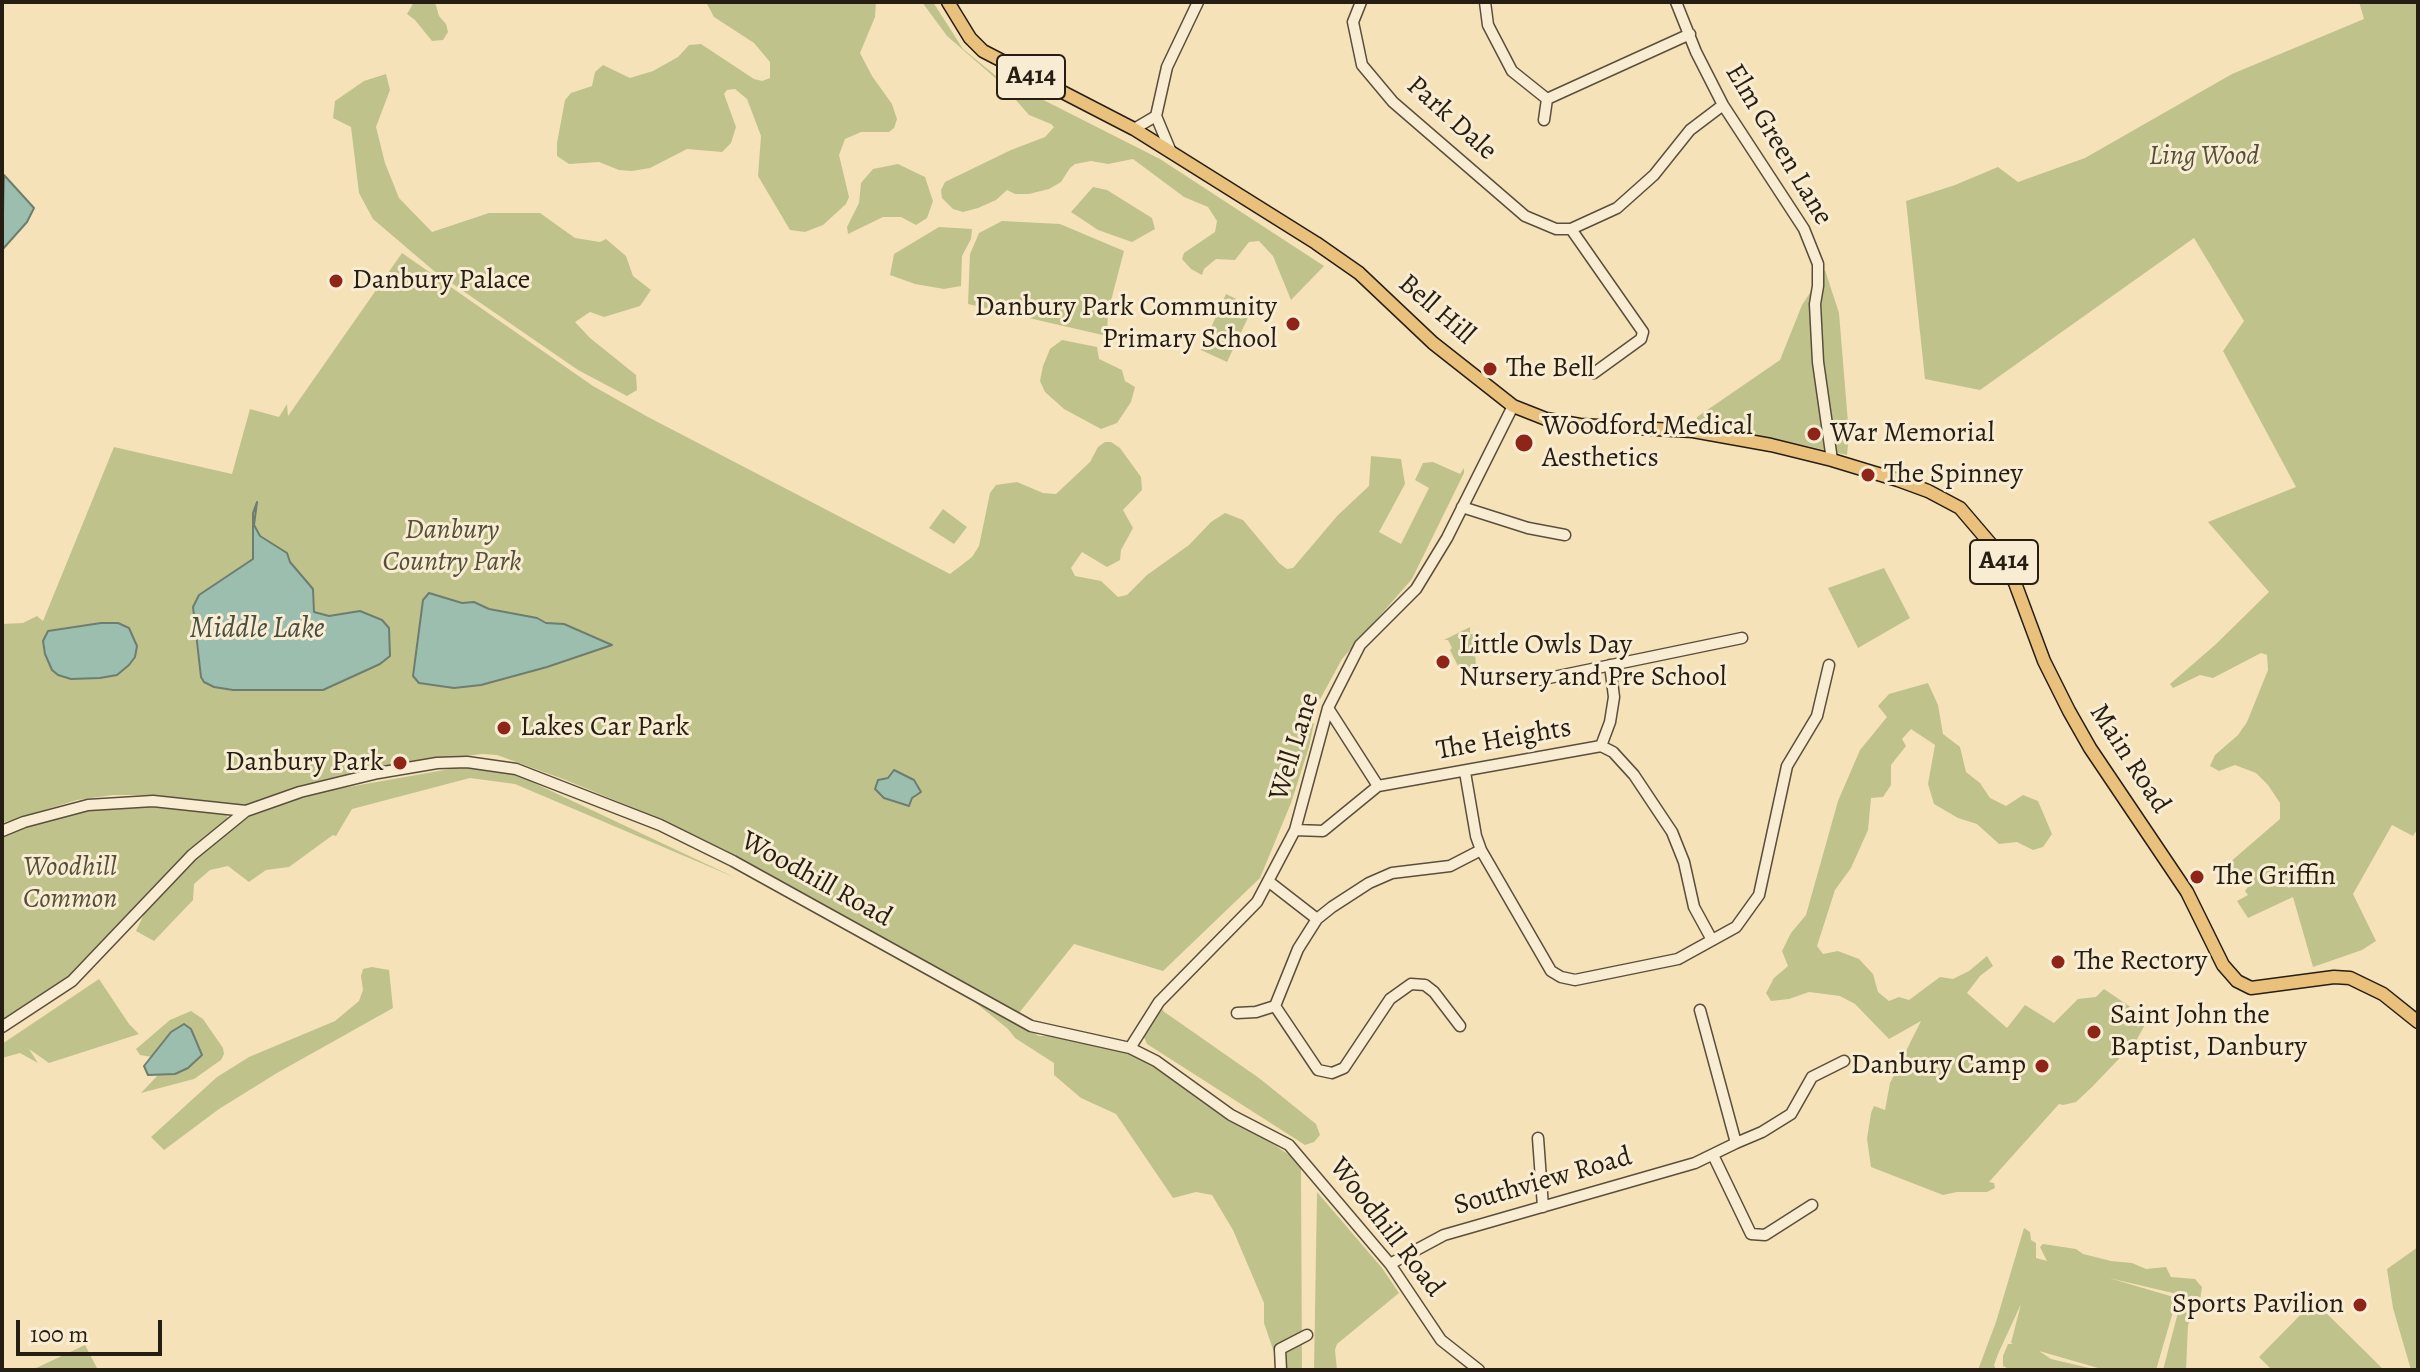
<!DOCTYPE html>
<html>
<head>
<meta charset="utf-8">
<style>
  body { margin:0 }
  #map { position:relative; width:2420px; height:1372px; overflow:hidden; background:#f5e2b9; font-family:Alegreya,serif }
  canvas { display:block }
  .frame { position:absolute; inset:0; border:4px solid #261e13; pointer-events:none }
  .scale { position:absolute; left:16px; top:1320px; width:146px; height:36px; box-sizing:border-box; border:4px solid #261e13; border-top:0; padding-left:10px; font-size:24px; line-height:28px; white-space:nowrap; color:#261e13; -webkit-text-stroke:6px #f8ecd2; paint-order:stroke }
</style>
</head>
<body>
<div id="map">
<canvas width="2420" height="1372"></canvas>
<div class="frame"></div>
<div class="scale">100 m</div>
</div>
<script>
const c = document.querySelector('canvas').getContext('2d');
c.lineJoin = 'round';
function paint(path, color) { c.fillStyle = color; c.fill(path, 'evenodd'); }
const toPath = rows => new Path2D(rows.map(r => 'M' + r).join(''));
function strokePath(path, color, width, dash) { c.strokeStyle = color; c.lineWidth = width; c.lineCap = dash ? 'butt' : 'round'; c.setLineDash(dash || []); c.stroke(path); }
function drawText(font, color, halo, rows, align = 'center') {
  c.font = font + ' Alegreya,serif'; c.lineWidth = 6; c.setLineDash([]); c.textBaseline = 'middle'; c.strokeStyle = halo; c.fillStyle = color; for (const [text, x, y, turn = 0] of rows) {
    c.save(); c.translate(x, y); c.rotate((+turn || 0) * Math.PI / 180); c.textAlign = isNaN(turn) ? turn : align; if (halo) c.strokeText(text, 0, 0); c.fillText(text, 0, 0); c.restore();
  }
}
const green = toPath([
  [414,2,435,2,439,16,446,24,448,32,443,40,432,41,415,20,407,14],
  [706,2,876,2,875,17,860,53,872,76,892,104,897,119,894,128,889,132,861,132,845,139,839,155,849,197,846,204,823,225,805,232,790,230,758,176,761,136,747,99,735,89,727,90,724,94,736,127,731,143,722,152,687,149,650,168,632,171,619,170,599,162,569,164,557,156,557,143,565,100,571,93,592,86,595,72,603,65,630,78,653,71,678,57,689,45,701,44,754,79,762,81,770,78,770,62,754,43,714,17],
  [922,2,933,2,963,49,996,76,1160,159,1324,266,1291,300,1273,256,1259,241,1249,242,1235,260,1216,259,1204,269,1202,275,1191,269,1182,259,1184,253,1215,232,1217,221,1208,207,1184,197,1133,159,1108,164,1091,161,1075,164,1070,168,1061,182,1049,189,1029,194,1015,194,1007,190,996,200,978,208,963,212,953,209,942,198,941,190,945,182,1011,150,1045,137,1054,127,1051,124,1029,115,1001,83,947,36],
  [2359,2,2418,2,2418,828,2413,836,2392,825,2353,894,2376,941,2362,950,2313,967,2293,897,2248,918,2237,901,2248,895,2245,891,2248,887,2245,881,2241,883,2229,863,2280,819,2280,803,2268,785,2256,773,2235,765,2219,771,2210,766,2215,755,2238,735,2247,722,2268,670,2267,655,2261,653,2213,678,2200,675,2173,688,2170,684,2215,645,2269,592,2208,522,2296,487,2223,351,2244,321,2194,238,1980,390,1925,379,1906,201,1955,185,1998,167,2018,182,2085,158,2232,74,2364,19],
  [386,74,390,90,376,127,385,163,399,198,432,232,489,213,540,213,575,238,600,242,606,239,626,256,633,276,651,290,640,306,604,317,590,312,575,322,590,338,636,375,637,390,627,396,578,370,434,271,373,219,359,193,351,127,333,118,335,101,364,81],
  [898,164,925,177,933,201,927,218,916,225,901,217,883,217,848,234,847,227,859,203,861,183,873,169],
  [1093,187,1107,190,1152,218,1155,229,1132,242,1098,230,1071,212],
  [1002,221,1060,224,1124,251,1108,312,1107,336,968,304,970,254,979,233],
  [939,227,972,229,971,239,962,256,961,286,944,289,915,284,890,275,894,254],
  [402,253,593,386,648,417,950,574,972,557,979,546,990,493,996,485,1017,482,1043,493,1056,494,1090,462,1098,447,1105,442,1111,442,1120,448,1141,477,1142,490,1123,510,1133,528,1121,550,1120,560,1107,567,1082,552,1071,568,1075,576,1101,581,1118,597,1127,595,1147,575,1189,545,1211,522,1225,513,1243,520,1279,563,1287,569,1293,568,1338,515,1369,486,1371,456,1401,459,1405,484,1379,532,1401,544,1429,488,1415,480,1423,463,1433,462,1460,474,1464,468,1464,473,1412,579,1342,659,1312,714,1310,722,1314,723,1309,747,1291,803,1260,878,1163,971,1074,944,1019,1013,727,851,651,815,563,779,497,755,482,754,412,763,336,778,244,807,153,795,113,795,77,800,2,823,2,624,23,623,37,616,43,621,114,447,232,474,250,409,279,417,287,404,288,416],
  [1825,270,1839,313,1849,435,1847,455,1696,421,1697,417,1780,360,1802,305],
  [1226,294,1253,307,1227,362,1201,350],
  [1062,340,1097,347,1099,359,1122,370,1125,381,1135,387,1131,402,1117,423,1101,429,1064,409,1045,392,1040,381,1043,366,1050,349],
  [943,509,967,527,954,544,929,528],
  [1884,568,1910,618,1858,648,1828,588],
  [1470,627,1470,634,1474,634,1477,684,1474,685,1467,672,1462,674,1450,650,1452,648,1448,640,1444,640],
  [1928,683,1938,705,1943,734,1960,747,1966,772,1980,783,1990,798,2006,806,2023,795,2038,801,2052,834,2043,847,2033,850,2017,842,1999,844,1977,824,1958,818,1934,804,1928,784,1935,745,1911,729,1902,739,1906,746,1891,765,1891,785,1883,797,1871,798,1868,830,1851,868,1835,890,1817,946,1823,954,1838,951,1859,959,1873,974,1878,992,1889,1001,1899,997,1909,1000,1940,977,1953,979,1969,971,1987,956,1993,966,1980,976,1967,993,2007,1028,2025,1005,2054,1023,2078,999,2096,997,2104,989,2148,1019,2136,1041,2092,1087,2076,1102,2063,1105,2059,1104,1989,1182,1994,1183,1995,1188,1987,1192,1957,1192,1943,1195,1871,1167,1867,1139,1871,1113,1874,1106,1885,1110,1890,1083,1921,1021,1889,1039,1855,1004,1840,996,1809,992,1789,999,1771,1001,1766,993,1774,978,1788,966,1782,951,1791,933,1806,915,1838,801,1860,750,1887,717,1878,706,1889,694],
  [496,765,736,878,515,784,470,778,352,809,336,836,333,835,289,867,266,870,249,882,228,866,210,870,194,884,193,900,154,941,136,931,146,910,192,860,249,817,309,794,461,767],
  [173,806,227,815,227,822,155,885,106,945,57,988,2,1020,2,836,50,818,100,807],
  [372,967,389,970,393,1008,277,1073,219,1109,164,1150,151,1137,217,1077,249,1057,335,1021,359,1001,363,990,361,976,363,969],
  [945,978,1039,1036,1060,1036,1080,1041,1122,1051,1151,1064,1291,1156,1301,1169,1302,1370,1280,1370,1264,1323,1264,1303,1233,1230,1212,1195,1196,1192,1173,1198,1116,1114,1081,1098,1054,1075,1054,1063,1015,1038,1008,1029],
  [99,979,129,1024,139,1034,49,1063,29,1049,38,1063,20,1053,2,1058,2,1044],
  [1164,1009,1163,1011,1259,1078,1316,1124,1320,1135,1314,1142,1305,1145,1147,1044,1143,1035,1158,1012],
  [191,1011,203,1019,223,1048,224,1054,221,1060,194,1079,141,1093,158,1075,188,1067,202,1054,191,1029,184,1024,172,1032,152,1057,140,1055,136,1049,170,1020],
  [1317,1192,1382,1268,1399,1293,1337,1344,1335,1350,1337,1370,1314,1370],
  [2024,1228,2030,1232,2031,1240,2036,1243,2036,1258,2047,1261,2040,1247,2043,1244,2076,1249,2083,1254,2111,1261,2132,1263,2146,1269,2166,1267,2171,1277,2195,1279,2202,1287,2200,1300,2188,1325,2186,1370,2163,1370,2181,1301,2177,1294,2109,1278,2177,1298,2156,1370,2105,1370,2039,1351,2051,1359,2098,1370,2011,1370,2003,1366,2003,1356,2008,1344,2013,1344,2011,1343,2021,1304,1998,1354,1994,1365,1996,1370,1978,1370,1996,1322],
  [2418,1247,2418,1370,2411,1370,2393,1308,2387,1269],
  [2314,1301,2384,1370,2272,1370,2259,1357],
  [85,1345,98,1370,32,1370]
]);
const water = toPath([
  [4,175,34,208,27,222,2,250,4,175],
  [257,502,254,525,260,536,287,553,290,562,313,589,314,612,329,616,360,611,382,620,389,628,390,656,380,664,323,690,233,690,214,687,204,682,201,677,193,607,199,595,253,559,253,513,257,502],
  [429,593,462,603,474,602,489,609,537,618,546,623,564,624,612,645,547,667,481,685,454,688,419,683,413,676,423,600,429,593],
  [101,623,118,623,129,628,137,646,135,657,129,665,117,675,100,678,71,679,58,675,52,670,45,654,43,641,48,631,101,623],
  [894,770,914,780,921,792,912,798,909,806,884,798,875,789,878,780,888,778,894,770],
  [184,1024,191,1029,202,1055,188,1068,175,1074,148,1075,144,1066,171,1032,184,1024]
]);
const minor = toPath([
  [1361,2,1353,22,1362,65,1393,102,1525,216,1556,229,1571,229,1617,208,1654,175,1690,130,1723,105],
  [1485,2,1488,25,1512,71,1547,99,1690,34],
  [1676,2,1696,52,1723,105,1804,229,1818,264,1818,286,1815,304,1818,362,1832,460],
  [1544,120,1547,99],
  [1134,129,1156,116],
  [1171,152,1156,116,1167,67,1198,2],
  [1571,229,1643,332,1641,339,1594,373],
  [1462,507,1528,528,1565,535],
  [1539,680,1742,638],
  [1328,708,1378,786],
  [1601,746,1610,722,1614,697,1610,665],
  [1465,772,1476,836,1481,850,1551,971,1561,977,1575,980,1678,959,1736,927,1759,895,1787,766,1817,716,1829,665],
  [1295,830,1323,831,1378,786,1601,746,1613,752,1634,775,1672,832,1684,862,1694,907,1712,940],
  [2,831,24,822,88,805,153,801,246,811,300,792,378,773,437,763,467,762,516,769,660,825,733,861,1031,1026,1130,1048,1156,1061,1231,1115,1289,1145,1390,1264,1441,1340,1479,1370],
  [1268,881,1317,919],
  [1275,1006,1318,1070,1332,1073,1344,1068,1390,999,1411,984,1425,985,1434,992,1460,1026],
  [1237,1013,1256,1012,1275,1006,1298,949,1317,919,1332,907,1369,883,1392,873,1450,866,1481,850],
  [2,1027,72,981,192,855,246,811],
  [1130,1048,1159,1002,1257,902,1295,830,1328,708,1360,645,1416,589,1447,538,1513,406],
  [1538,1138,1543,1207],
  [1736,1143,1762,1132,1791,1114,1812,1077,1844,1061],
  [1713,1155,1751,1234,1765,1235,1812,1205],
  [1390,1264,1444,1235,1695,1163,1736,1143,1700,1010],
  [1281,1370,1280,1349,1307,1335]
]);
const major = toPath([
  [948,2,970,38,983,51,1134,129,1316,243,1359,273,1433,343,1513,406,1546,419,1580,425,1693,431,1771,445,1832,460,1898,480,1928,491,1960,508,2001,556,2015,583,2044,661,2069,711,2090,748,2187,892,2223,965,2237,981,2251,988,2334,977,2350,978,2383,994,2418,1022]
]);
const markers = [
  [336,281,8,"#8f2418"],
  [1293,324,8,"#8f2418"],
  [1490,369,8,"#8f2418"],
  [1814,434,8,"#8f2418"],
  [1524,443,10,"#8f2418"],
  [1868,475,8,"#8f2418"],
  [1443,662,8,"#8f2418"],
  [504,728,8,"#8f2418"],
  [400,763,8,"#8f2418"],
  [2197,877,8,"#8f2418"],
  [2058,962,8,"#8f2418"],
  [2094,1032,8,"#8f2418"],
  [2042,1066,8,"#8f2418"],
  [2360,1305,8,"#8f2418"]
];
const shields = [
  [1031,77,68],
  [2004,562,68]
];
const shieldNames = [
  ["A414",1031,77],
  ["A414",2004,562]
];
const streetNames = [
  ["Park Dale",1451,119,42],
  ["Elm Green Lane",1778,145,59],
  ["Bell Hill",1436,310,41],
  ["The Heights",1504,740,-10],
  ["Well Lane",1295,747,-73],
  ["Main Road",2129,759,57],
  ["Woodhill Road",816,880,29],
  ["Southview Road",1543,1182,-16],
  ["Woodhill Road",1386,1228,52]
];
const parkNames = [
  ["Ling Wood",2204,157],
  ["Danbury",452,531],
  ["Country Park",452,563],
  ["Woodhill",70,868],
  ["Common",70,900]
];
const poiNames = [
  ["Danbury Palace",352,281],
  ["Danbury Park Community",1277,308,"right"],
  ["Primary School",1277,340,"right"],
  ["The Bell",1506,369],
  ["Woodford Medical",1542,427],
  ["Aesthetics",1542,459],
  ["War Memorial",1830,434],
  ["The Spinney",1884,475],
  ["Little Owls Day",1459,646],
  ["Nursery and Pre School",1459,678],
  ["Lakes Car Park",520,728],
  ["Danbury Park",384,763,"right"],
  ["The Griffin",2213,877],
  ["The Rectory",2074,962],
  ["Saint John the",2110,1016],
  ["Baptist, Danbury",2110,1048],
  ["Danbury Camp",2026,1066,"right"],
  ["Sports Pavilion",2344,1305,"right"]
];
const waterNames = [
  ["Middle Lake",257,630]
];
paint(green, '#c0c28c');
paint(water, '#9cbeae');
strokePath(water, '#6d7e70', 2);
strokePath(minor, '#5a4f3c', 13);
strokePath(major, '#261e13', 15);
strokePath(minor, '#f8ecd2', 10);
strokePath(major, '#eac17c', 12);
for (const [x, y, r, color] of markers) { const dot = new Path2D(); dot.arc(x, y, r, 0, 2 * Math.PI); c.fillStyle = color; c.fill(dot); strokePath(dot, '#f8ecd2', 3); }
for (const [x, y, w] of shields) { const box = new Path2D(); box.roundRect(x - w / 2, y - 22, w, 44, 6); c.fillStyle = '#f8ecd2'; c.fill(box); strokePath(box, '#261e13', 2); }
drawText('bold 26px', '#261e13', null, shieldNames);
drawText('28px', '#261e13', '#f8ecd2', streetNames);
drawText('italic 28px', '#544f37', '#f8ecd2', parkNames);
drawText('28px', '#261e13', '#f8ecd2', poiNames, 'left');
drawText('italic 30px', '#494e42', '#f8ecd2', waterNames);
</script>
</body>
</html>
